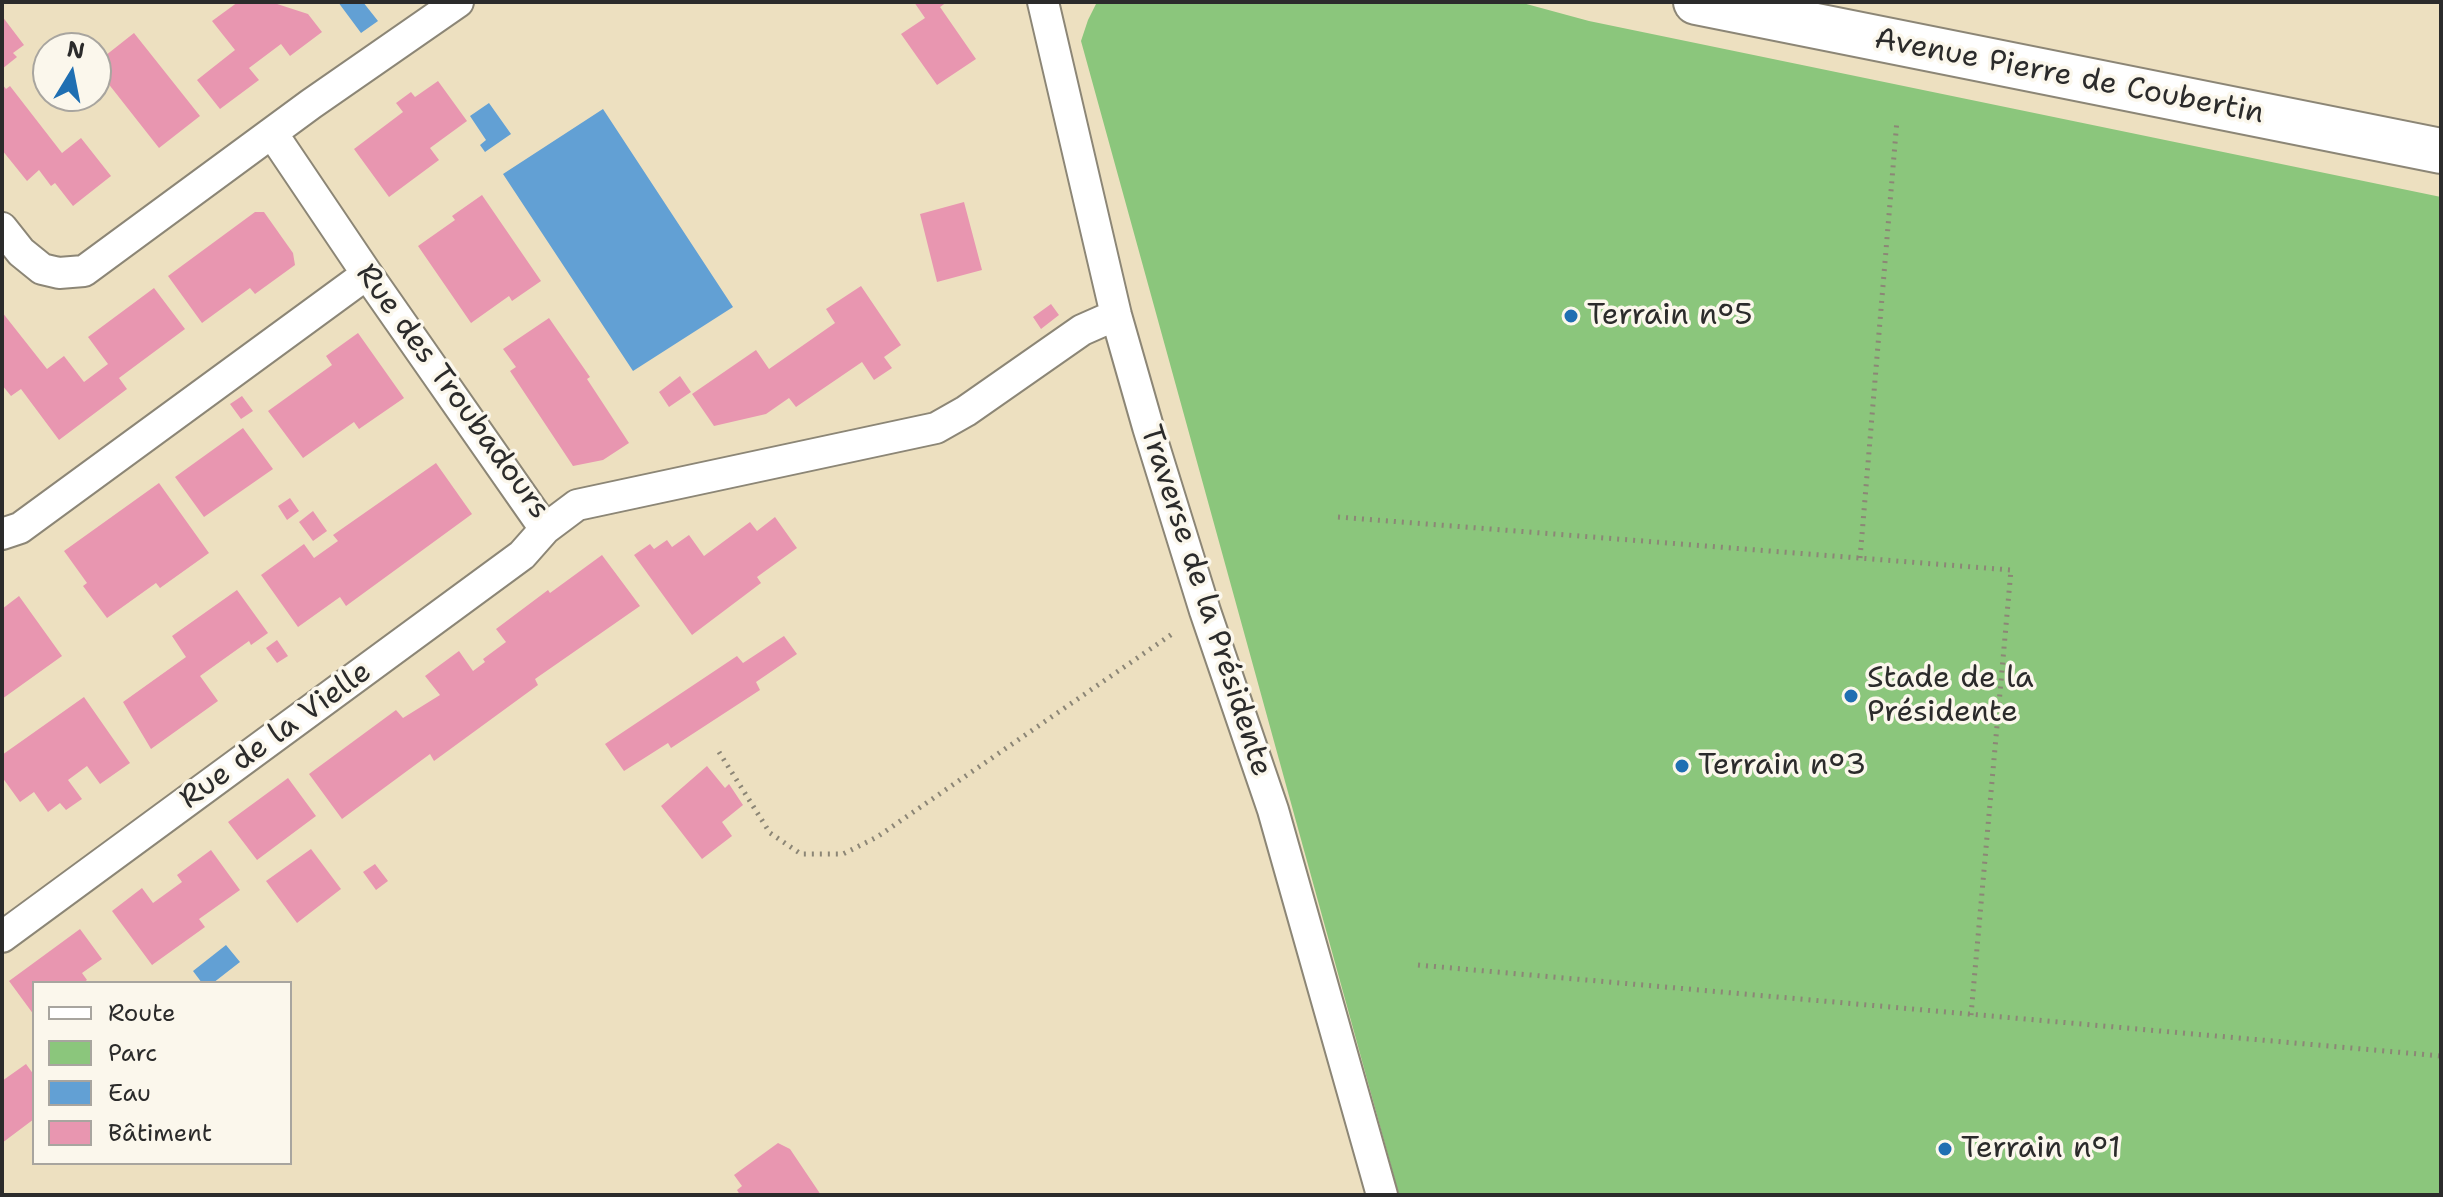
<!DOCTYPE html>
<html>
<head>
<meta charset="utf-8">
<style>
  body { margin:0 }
  #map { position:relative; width:2443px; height:1197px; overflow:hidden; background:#ede0c0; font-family:"Shantell Sans",sans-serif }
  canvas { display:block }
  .frame { position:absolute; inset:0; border:4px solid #2b2b2b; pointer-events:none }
  .legend { position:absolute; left:32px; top:981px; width:260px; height:184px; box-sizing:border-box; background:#fbf7ec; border:2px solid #a8a59f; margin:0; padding:10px 14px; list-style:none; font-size:24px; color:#2b2b2b }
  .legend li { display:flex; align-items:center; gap:16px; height:40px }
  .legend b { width:40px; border:2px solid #a8a59f }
  .north { position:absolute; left:32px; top:32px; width:80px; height:80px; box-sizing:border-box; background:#fbf7ec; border:2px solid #a8a59f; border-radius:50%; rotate:10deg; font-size:22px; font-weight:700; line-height:32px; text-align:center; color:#2b2b2b }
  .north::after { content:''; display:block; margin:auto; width:28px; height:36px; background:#1f6fb2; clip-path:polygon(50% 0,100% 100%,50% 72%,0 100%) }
</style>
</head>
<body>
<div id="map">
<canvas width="2443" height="1197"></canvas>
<div class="frame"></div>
<ul class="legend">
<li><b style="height:10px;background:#fff"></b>Route</li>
<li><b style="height:22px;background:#8bc67c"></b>Parc</li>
<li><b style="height:22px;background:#62a0d4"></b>Eau</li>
<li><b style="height:22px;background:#e896b0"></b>Bâtiment</li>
</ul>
<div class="north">N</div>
</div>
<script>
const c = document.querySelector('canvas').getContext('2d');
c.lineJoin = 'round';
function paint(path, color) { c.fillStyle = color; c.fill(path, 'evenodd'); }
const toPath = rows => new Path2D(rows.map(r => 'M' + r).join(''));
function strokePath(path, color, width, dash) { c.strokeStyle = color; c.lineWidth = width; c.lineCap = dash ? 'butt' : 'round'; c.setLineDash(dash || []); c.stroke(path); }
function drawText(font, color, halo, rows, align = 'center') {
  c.font = font + ' "Shantell Sans",sans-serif'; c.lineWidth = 7; c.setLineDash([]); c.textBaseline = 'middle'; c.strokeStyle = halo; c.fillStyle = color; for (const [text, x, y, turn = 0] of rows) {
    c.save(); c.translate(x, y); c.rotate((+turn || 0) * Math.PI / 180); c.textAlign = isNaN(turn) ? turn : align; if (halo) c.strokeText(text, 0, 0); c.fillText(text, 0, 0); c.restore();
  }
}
const green = toPath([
  [1097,2,1519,2,1589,21,2441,197,2441,1195,1399,1195,1081,41,1088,20]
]);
const water = toPath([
  [338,2,363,2,378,21,361,33],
  [489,103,511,134,485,152,480,145,486,140,470,116],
  [603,109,733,307,633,371,503,174],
  [226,945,240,962,213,983,202,983,193,971]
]);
const building = toPath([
  [238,2,271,2,308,14,322,32,290,56,281,44,249,68,259,80,220,109,197,80,235,50,212,21],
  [914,2,947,2,940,7,976,59,937,85,901,34,925,18],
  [2,16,24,45,13,53,17,57,2,69],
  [134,33,200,116,159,148,96,68,96,63],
  [438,81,467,121,430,148,439,160,389,197,354,149,403,112,396,103,411,92,415,97],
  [2,84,6,89,10,86,62,153,81,138,111,176,73,206,55,183,51,186,39,170,27,181,2,150],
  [482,195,541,281,512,301,509,296,471,323,418,246,455,220,452,216],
  [964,202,982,270,937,282,920,214],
  [255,212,264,212,293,253,295,265,255,294,250,288,202,323,168,276],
  [861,286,901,345,884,357,892,368,874,380,862,362,796,407,789,398,766,414,714,426,692,394,756,350,769,369,835,323,826,309],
  [154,288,185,329,119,378,127,389,59,440,21,389,11,396,2,385,2,312,47,369,64,356,84,382,108,364,88,337],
  [1051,304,1059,315,1041,329,1033,317],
  [549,318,590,377,587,379,629,443,603,460,573,466,510,371,516,367,503,349],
  [358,333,404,398,359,429,354,422,303,458,268,411,332,365,326,356],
  [680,376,691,392,669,407,659,392],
  [242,396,253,411,241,419,230,404],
  [243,428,273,469,204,517,175,477],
  [436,463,472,514,346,606,340,597,298,627,261,575,304,544,314,558,338,541,333,535],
  [159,483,209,553,160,588,156,583,107,618,83,586,87,583,64,551],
  [290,498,299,511,287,520,278,506],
  [313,511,327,531,313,541,299,522],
  [775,517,797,548,757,577,761,583,692,635,634,555,650,544,654,549,667,540,672,547,689,535,704,556,750,522,757,531],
  [602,555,640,606,535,679,538,685,434,761,430,754,342,819,309,774,396,710,403,718,440,695,425,676,459,651,473,671,485,662,483,659,506,642,496,629,548,590,550,593],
  [237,590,268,633,251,645,249,641,200,676,218,701,151,749,123,702,186,657,172,636],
  [19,596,62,656,2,699,2,609],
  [784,636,797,654,756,682,760,690,671,748,668,743,624,771,605,744,737,656,743,663],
  [277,640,288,656,277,663,266,648],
  [84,697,130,763,100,784,87,766,68,780,82,799,66,810,60,803,48,812,34,792,20,802,2,777,2,755],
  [707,766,725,788,729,784,743,805,722,822,732,836,702,859,661,806],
  [288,778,316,816,257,860,228,822],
  [311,849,341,889,297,923,266,881],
  [211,850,240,890,199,919,205,927,152,965,112,911,142,888,153,903,182,882,177,875],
  [375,864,388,881,376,890,363,872],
  [80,929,102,959,82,973,87,980,83,983,34,983,34,1015,9,981],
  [26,1064,34,1075,34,1119,2,1143,2,1081],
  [778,1143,790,1149,821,1195,740,1195,737,1190,742,1186,734,1175]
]);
const path = toPath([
  [1338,517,2011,570,1971,1015],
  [1860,558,1897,120],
  [719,752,770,833,801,854,843,854,877,837,1175,632],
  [1418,965,2441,1056]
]);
const minor = toPath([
  [1043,2,1116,315,1148,427,1205,611,1273,810,1382,1195],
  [272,133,367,274,545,529],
  [2,228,21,252,42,269,59,273,84,271,311,104,458,2],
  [2,534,20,528,367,274],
  [2,937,522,555,545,529,577,505,936,428,966,411,1082,330,1116,315]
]);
const primary = toPath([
  [1696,2,2441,151]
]);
const markers = [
  [1571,316,8,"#1f6fb2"],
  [1851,696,8,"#1f6fb2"],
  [1682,766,8,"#1f6fb2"],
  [1945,1149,8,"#1f6fb2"]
];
const streetNames = [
  ["Avenue Pierre de Coubertin",2069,77,11],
  ["Rue des Troubadours",452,392,54],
  ["Traverse de la Présidente",1205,601,72],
  ["Rue de la Vielle",276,736,-36]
];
const poiNames = [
  ["Terrain n°5",1587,316],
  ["Stade de la",1867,679],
  ["Présidente",1867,713],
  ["Terrain n°3",1698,766],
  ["Terrain n°1",1961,1149]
];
paint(green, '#8bc67c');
paint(water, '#62a0d4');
paint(building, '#e896b0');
strokePath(minor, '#8c8676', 34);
strokePath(primary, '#8c8676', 48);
strokePath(path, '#8c8676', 5, [2, 6]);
strokePath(minor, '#fff', 30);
strokePath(primary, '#fff', 44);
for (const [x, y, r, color] of markers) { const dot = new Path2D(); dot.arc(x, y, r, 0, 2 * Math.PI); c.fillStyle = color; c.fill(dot); strokePath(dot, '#fbf7ec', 3); }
drawText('30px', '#2b2b2b', '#fbf7ec', streetNames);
drawText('30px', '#2b2b2b', '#fbf7ec', poiNames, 'left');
</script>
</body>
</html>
